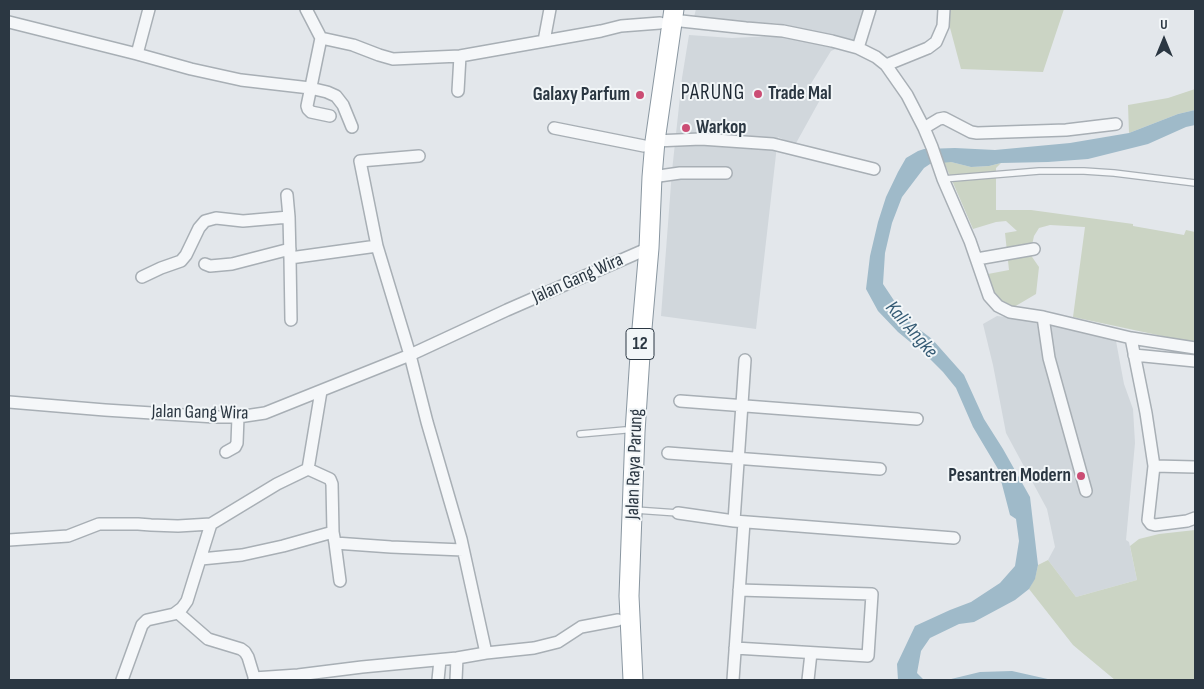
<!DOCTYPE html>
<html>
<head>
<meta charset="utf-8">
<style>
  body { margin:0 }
  #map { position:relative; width:1204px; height:689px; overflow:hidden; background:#e3e7eb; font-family:"Sofia Sans Condensed",sans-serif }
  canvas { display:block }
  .frame { position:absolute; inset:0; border:10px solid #2b3742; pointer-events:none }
  .north { position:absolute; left:1139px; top:15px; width:50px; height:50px; -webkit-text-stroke:4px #f2f6f8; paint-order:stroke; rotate:0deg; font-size:14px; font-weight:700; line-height:20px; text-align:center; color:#2b3742 }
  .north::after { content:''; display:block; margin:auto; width:18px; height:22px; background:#2b3742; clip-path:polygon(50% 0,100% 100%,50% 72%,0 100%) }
</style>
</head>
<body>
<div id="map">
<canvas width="1204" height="689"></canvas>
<div class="frame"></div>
<div class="north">U</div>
</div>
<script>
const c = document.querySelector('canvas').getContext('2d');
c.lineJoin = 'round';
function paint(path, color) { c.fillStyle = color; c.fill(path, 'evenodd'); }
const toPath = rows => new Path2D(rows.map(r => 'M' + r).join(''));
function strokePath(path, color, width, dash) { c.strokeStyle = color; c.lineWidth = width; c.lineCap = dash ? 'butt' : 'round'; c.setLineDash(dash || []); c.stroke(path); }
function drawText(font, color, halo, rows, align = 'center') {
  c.font = font + ' "Sofia Sans Condensed",sans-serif'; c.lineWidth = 4; c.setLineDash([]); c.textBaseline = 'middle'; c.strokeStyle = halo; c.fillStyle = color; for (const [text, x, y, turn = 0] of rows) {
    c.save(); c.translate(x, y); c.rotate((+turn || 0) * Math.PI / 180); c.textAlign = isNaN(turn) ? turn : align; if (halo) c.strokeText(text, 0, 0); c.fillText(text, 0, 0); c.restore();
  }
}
const built = toPath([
  [696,9,865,9,863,43,776,23,693,21],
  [689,35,732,38,772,36,840,47,831,51,807,90,821,98,795,145,778,137,756,329,661,316,672,171,682,78],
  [997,316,1037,320,1116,341,1124,384,1133,409,1135,443,1126,540,1129,542,1137,580,1076,597,1048,560,1055,547,1047,509,1006,433,993,365,983,324]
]);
const green = toPath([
  [949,9,1064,9,1043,72,961,69,949,24],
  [1195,89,1195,110,1178,114,1129,133,1128,105,1168,98],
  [944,162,951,162,971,167,989,166,1001,163,996,168,996,210,1031,210,1133,224,1133,226,1184,235,1186,230,1195,232,1195,343,1073,317,1085,227,1050,225,1039,228,1034,236,1030,254,1039,267,1036,294,1014,307,997,302,988,274,1009,270,1005,233,1017,231,1006,221,996,222,973,229],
  [1195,530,1195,680,1115,680,1073,645,1029,589,1035,578,1038,565,1048,560,1076,597,1137,580,1130,546,1139,539,1159,534]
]);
const water = toPath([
  [1195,110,1195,125,1186,127,1148,144,1088,159,1048,162,1001,163,989,166,971,167,951,162,930,164,924,168,902,197,892,223,885,253,883,284,907,320,932,339,964,375,984,419,1003,449,1030,497,1038,565,1035,579,1029,589,1015,600,974,622,959,624,930,638,921,651,917,673,924,680,898,680,897,664,915,626,950,610,971,602,1000,583,1015,566,1019,541,1016,519,1010,515,998,469,973,427,956,388,943,372,926,355,898,332,878,311,866,289,870,256,878,222,886,197,898,172,906,158,918,151,924,149,955,148,995,150,1070,143,1129,133,1178,114],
  [1012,671,1052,680,947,680,980,672]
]);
const service = toPath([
  [943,179,1039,171,1084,171,1114,173,1195,183],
  [580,434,625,430],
  [635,510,678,513]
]);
const minor = toPath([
  [306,9,321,38,353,45,379,55,393,59,460,56,601,31,621,26,660,23],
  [672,20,746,28,783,31,832,41,858,48,876,57,886,65,907,95,924,128,932,147,943,179,970,241,989,296,998,306,1010,312,1043,317,1131,338,1195,348],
  [9,22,137,54,191,69,241,80,310,88,327,92,336,96,343,105,352,127],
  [321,38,307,106,308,109,311,112,330,116],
  [544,41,550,9],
  [858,48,870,9],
  [137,54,149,9],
  [886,65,928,48,936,42,943,26,944,9],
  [458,91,460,56],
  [554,128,644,146],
  [924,128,939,119,944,118,971,132,977,133,1066,130,1116,124],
  [655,141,701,139,773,144,874,169],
  [419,156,360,161,377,246,410,355,427,422,461,539,486,653],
  [652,177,680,173,726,173],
  [287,195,289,217,290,258,377,246],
  [290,258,291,320],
  [977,259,1034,249],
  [205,264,210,266,232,264,290,249],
  [142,277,161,268,181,261,186,255,199,228,205,221,216,218,243,221,289,217],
  [1043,317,1049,358,1086,491],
  [1131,338,1146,413,1154,466,1148,520,1151,524,1155,525,1187,521,1195,518],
  [1134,355,1195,361],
  [680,401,917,419],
  [9,402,105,410,215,417,238,417,265,413,410,355,507,310,649,248],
  [226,452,235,447,237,443,238,417],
  [668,453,880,469],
  [1154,466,1195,467],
  [308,469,330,479,332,484,333,532,335,543,391,547,463,550],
  [308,469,321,391],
  [678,513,734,521,954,538],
  [734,521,745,360],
  [9,540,68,536,99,524,138,524,151,525,178,526,211,524],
  [335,543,340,581],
  [201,559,242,555,283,546,333,532],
  [177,612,208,639,241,649,245,652,248,657,255,680],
  [735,648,868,656,872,594,739,590],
  [254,678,298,675,362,667,457,658,486,653,534,648,558,642,581,627,618,620],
  [122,680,142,625,147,620,174,614,182,608,187,601,211,524,277,484,308,469],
  [438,680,440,660],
  [456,680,457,658],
  [733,680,744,522],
  [808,680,811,653]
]);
const trunk = toPath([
  [633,680,629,596,635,432,641,340,649,248,652,177,655,141,674,9]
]);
const markers = [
  [758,94,5,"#cb4d74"],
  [640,95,5,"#cb4d74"],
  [686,128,5,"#cb4d74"],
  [1081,476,5,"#cb4d74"]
];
const shields = [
  [640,344,28]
];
const shieldNames = [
  ["12",640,344]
];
const poiNames = [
  ["Trade Mal",768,94],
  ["Galaxy Parfum",630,95,"right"],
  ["Warkop",696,128],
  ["Pesantren Modern",1071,476,"right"]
];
const streetNames = [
  ["Jalan Gang Wira",578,279,-24],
  ["Jalan Gang Wira",200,413,1],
  ["Jalan Raya Parung",635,464,-88]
];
const waterNames = [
  ["Kali Angke",911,330,49]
];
const quarterNames = [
  ["PARUNG",713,94]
];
paint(built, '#d1d7dc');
paint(green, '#cbd4c4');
paint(water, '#9fbac9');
strokePath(service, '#a8afb5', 8);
strokePath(minor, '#a8afb5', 14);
strokePath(trunk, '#8a97a1', 21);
strokePath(service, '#f5f7f9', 5.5);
strokePath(minor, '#f5f7f9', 11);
strokePath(trunk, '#fff', 19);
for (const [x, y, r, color] of markers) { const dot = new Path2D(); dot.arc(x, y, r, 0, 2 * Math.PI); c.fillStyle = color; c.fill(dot); strokePath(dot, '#f2f6f8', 2); }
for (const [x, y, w] of shields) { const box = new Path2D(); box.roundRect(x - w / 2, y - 15.5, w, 31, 4); c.fillStyle = '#f2f6f8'; c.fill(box); strokePath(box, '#2b3742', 1); }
drawText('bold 18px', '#2b3742', null, shieldNames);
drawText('bold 19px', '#2b3742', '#f2f6f8', poiNames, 'left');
drawText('19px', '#2b3742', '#f2f6f8', streetNames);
drawText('italic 20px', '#365c75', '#f2f6f8', waterNames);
c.letterSpacing = '1px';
drawText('21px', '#1d2833', '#f2f6f8', quarterNames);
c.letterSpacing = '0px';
</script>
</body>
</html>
